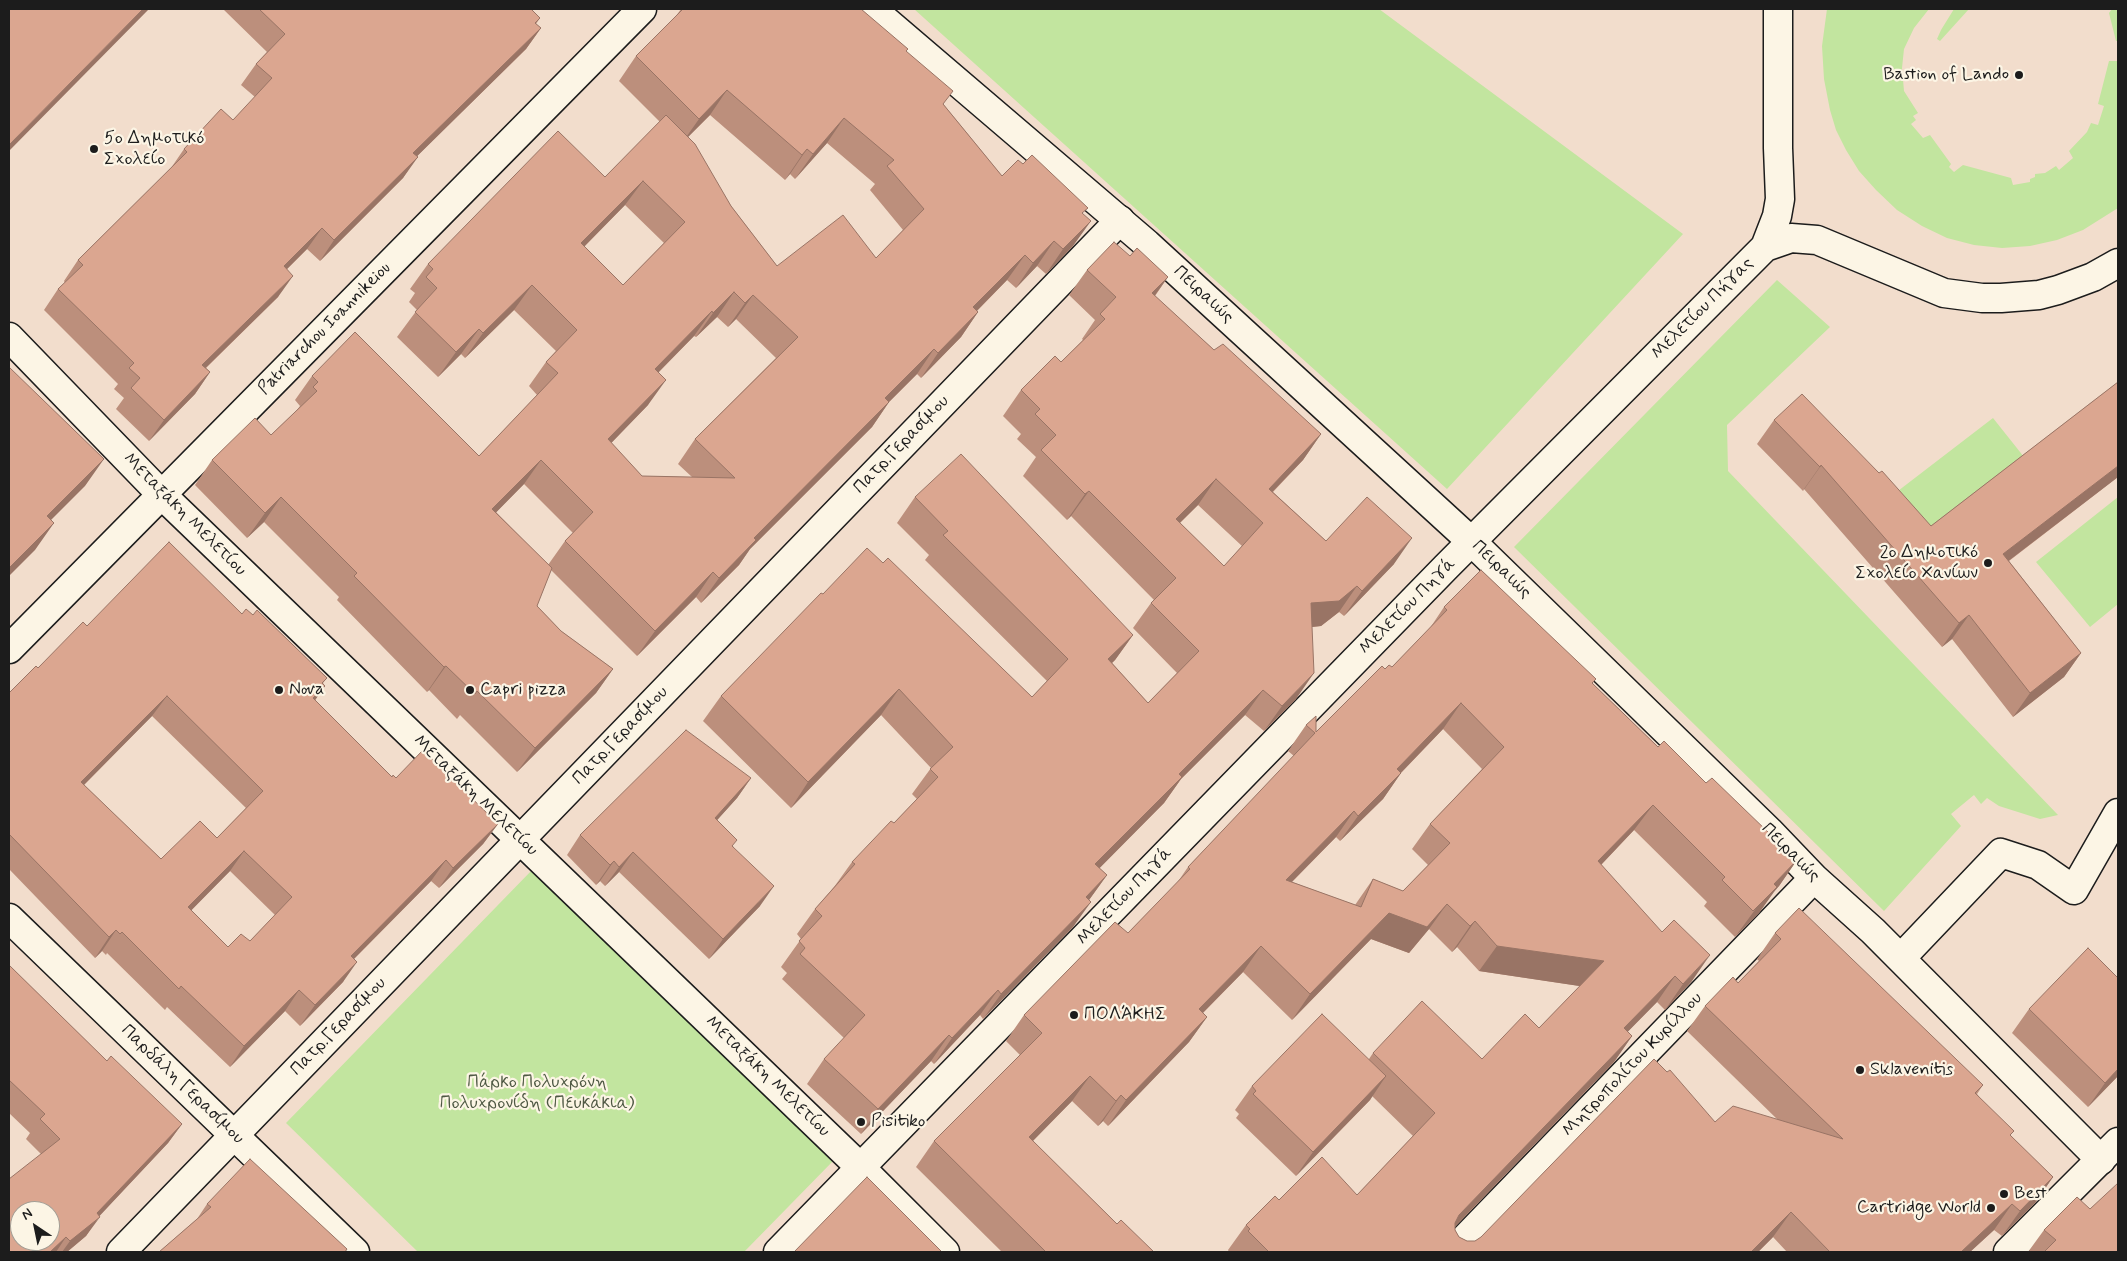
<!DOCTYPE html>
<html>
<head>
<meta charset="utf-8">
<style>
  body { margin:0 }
  #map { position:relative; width:2127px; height:1261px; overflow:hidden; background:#f2ddcc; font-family:Mynerve,sans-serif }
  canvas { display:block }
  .frame { position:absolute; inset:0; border:10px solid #1c1c1c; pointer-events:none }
  .north { position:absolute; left:10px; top:1201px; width:50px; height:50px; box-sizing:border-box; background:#fcf5e5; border:1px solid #a29e95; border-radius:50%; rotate:326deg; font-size:14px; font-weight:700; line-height:20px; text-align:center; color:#1c1c1c }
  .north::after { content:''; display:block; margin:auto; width:18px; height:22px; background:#1c1c1c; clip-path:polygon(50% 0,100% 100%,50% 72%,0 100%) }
</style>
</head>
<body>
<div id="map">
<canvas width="2127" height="1261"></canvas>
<div class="frame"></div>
<div class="north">N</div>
</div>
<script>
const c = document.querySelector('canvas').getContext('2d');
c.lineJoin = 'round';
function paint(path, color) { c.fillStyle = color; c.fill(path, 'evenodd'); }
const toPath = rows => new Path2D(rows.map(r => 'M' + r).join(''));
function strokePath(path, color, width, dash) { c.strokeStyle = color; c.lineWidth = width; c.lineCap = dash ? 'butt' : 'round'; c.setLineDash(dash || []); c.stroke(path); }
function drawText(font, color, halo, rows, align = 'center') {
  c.font = font + ' Mynerve,sans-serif'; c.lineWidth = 4.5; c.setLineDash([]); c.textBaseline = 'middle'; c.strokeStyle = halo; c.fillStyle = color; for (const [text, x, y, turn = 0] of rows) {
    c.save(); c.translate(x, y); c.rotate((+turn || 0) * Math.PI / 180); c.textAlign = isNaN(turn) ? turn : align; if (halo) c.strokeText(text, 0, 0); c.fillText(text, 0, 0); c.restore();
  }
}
const green = toPath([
  [914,9,1379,9,1683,234,1447,489],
  [1827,9,1929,9,1914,28,1904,49,1902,68,1904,91,1918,113,1913,116,1916,120,1911,124,1923,138,1930,135,1951,164,1949,167,1954,172,1963,165,2011,178,2013,185,2030,182,2030,179,2035,177,2035,174,2045,173,2056,166,2059,170,2073,158,2069,151,2087,132,2091,123,2098,125,2104,106,2098,104,2109,61,2118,61,2118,208,2083,230,2057,240,2030,246,2002,248,1974,245,1947,238,1922,226,1897,210,1876,190,1859,171,1846,150,1836,130,1830,110,1824,79,1822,46],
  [1954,9,1969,9,1940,41,1937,39,1941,30],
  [2112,9,2118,9,2118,41,2116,41,2109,13],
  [1777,280,1830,327,1727,425,1728,471,2058,815,2040,819,1999,806,1987,798,1981,804,1974,795,1951,814,1961,826,1884,911,1514,547],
  [1993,418,2024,457,1925,534,1894,494],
  [2118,497,2118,604,2090,627,2036,562],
  [533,869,834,1160,744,1252,418,1252,286,1123]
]);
const minor = toPath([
  [1765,247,1791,238,1817,240,1944,293,1982,298,2001,298,2039,295,2058,290,2093,277,2118,263],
  [9,649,642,9],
  [1901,958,2001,853,2038,865,2074,890,2118,813],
  [121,1252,1120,220],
  [778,1252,1446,567,1765,247,1777,216,1780,199,1778,148,1778,9]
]);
const tertiary = toPath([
  [872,9,1147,244,1472,542,1769,831,1814,878,1873,931,2101,1160],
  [9,337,162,495,860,1167,945,1252],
  [9,918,355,1252],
  [1452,1252,1814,878]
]);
const secondary = toPath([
  [2008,1252,2118,1142]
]);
const wall = toPath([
  [223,9,531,9,540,18,536,24,541,28,526,49,417,156,403,178,320,261,307,249,287,269,278,297,206,368,210,372,195,394,149,441,116,409,124,398,114,389,118,384,44,310,58,289,65,283,64,281,78,260,171,168,184,149,233,120,255,97,241,85,256,64,267,52],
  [681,9,861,9,906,51,944,105,1002,176,1023,164,1083,214,1073,246,1046,274,1037,266,1016,288,1007,280,977,311,978,312,961,337,921,378,917,374,889,402,872,427,750,549,739,565,701,603,696,597,637,656,551,570,537,606,561,631,613,669,596,693,517,772,460,715,457,719,429,690,427,692,337,600,339,597,264,522,247,538,195,485,212,460,271,435,297,410,300,406,295,400,312,376,479,456,537,395,529,386,546,362,556,351,514,310,465,358,461,354,438,377,397,337,417,310,409,302,415,293,410,289,428,264,605,177,660,122,619,81,636,56,676,16],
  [710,115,785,180,790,174,795,179,827,143,875,184,870,190,903,230,876,258,777,266,731,206,688,137],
  [625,205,664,243,623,285,584,247],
  [717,317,728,327,736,319,776,358,695,439,678,464,692,477,642,476,611,443,648,405,658,373,694,336,696,337],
  [524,484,573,533,565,541,548,565,496,512],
  [1130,256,1168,277,1155,296,1214,350,1321,434,1303,460,1273,492,1326,541,1394,564,1344,616,1339,612,1321,626,1312,627,1296,699,1264,731,1245,715,1181,779,1164,803,1099,868,1107,875,1089,900,1073,927,983,1019,980,1015,934,1064,931,1061,861,1134,807,1084,824,1059,844,1038,782,979,787,973,781,967,801,939,797,934,815,909,834,887,852,862,894,823,917,799,912,794,931,768,881,715,791,808,703,721,721,696,823,594,883,563,1032,697,1047,681,925,560,929,555,897,523,915,497,1133,635,1115,660,1112,663,1148,703,1177,673,1133,628,1151,603,1154,600,1071,516,1067,520,1023,476,1036,457,1017,439,1021,434,1003,416,1021,390,1061,362,1083,340,1082,339,1095,320,1069,295,1087,270],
  [1198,505,1242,546,1224,566,1180,523],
  [2118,382,2118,477,2009,561,2081,653,2064,677,2013,717,1952,639,1942,647,1804,489,1803,491,1757,444,1774,420,1931,526],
  [1444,607,1596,679,1592,684,1658,747,1706,783,1797,860,1779,886,1773,892,1759,913,1735,937,1704,906,1707,902,1634,830,1601,865,1692,981,1665,1010,1657,1002,1627,1032,1632,1036,1614,1062,1455,1227,1455,1230,1459,1237,1467,1241,1475,1241,1715,1122,1778,1120,1687,1031,1705,1006,1738,983,1759,961,1757,959,1775,933,1983,1085,1977,1094,2010,1136,2053,1177,2035,1203,2002,1236,1994,1230,1970,1252,1787,1252,1773,1237,1758,1252,1229,1252,1228,1250,1246,1225,1279,1200,1357,1195,1413,1136,1372,1096,1370,1100,1296,1176,1236,1118,1239,1114,1235,1110,1252,1086,1369,1059,1373,1053,1482,1059,1539,1028,1580,986,1479,971,1457,947,1452,952,1429,929,1409,953,1371,939,1292,1020,1243,972,1203,1013,1207,1017,1189,1042,1108,1126,1103,1121,1098,1126,1072,1101,1033,1141,1117,1224,1154,1252,1002,1252,916,1167,934,1141,1020,1055,1006,1041,1024,1015,1128,933,1177,883,1188,867,1294,756,1288,751,1306,725,1316,732,1385,669,1392,667,1430,628],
  [1443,729,1482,769,1430,824,1412,849,1428,865,1403,891,1373,879,1355,905,1292,882,1336,837,1340,841,1383,799,1401,773],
  [242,614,327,678,323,683,325,686,315,700,392,777,498,824,483,844,439,888,431,881,354,959,343,982,300,1026,285,1011,230,1067,167,1007,165,1010,107,953,106,955,102,951,95,958,9,869,9,693,87,626],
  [152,716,246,808,217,838,161,859,84,785],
  [230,871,275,915,250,941,228,947,191,910],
  [751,778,737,798,717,820,733,846,760,906,709,959,619,872,605,886,600,881,596,885,567,855,580,835],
  [9,965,107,1061,182,1124,168,1143,99,1216,86,1236,67,1252,9,1252,41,1154,26,1139,30,1133,9,1113],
  [2029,1009,2118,1076,2088,1107,2012,1033],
  [207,1204,347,1249,345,1252,159,1252,197,1219],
  [2044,1230,2118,1252,2028,1252]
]);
const shadedWall = toPath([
  [143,9,149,9,9,151,9,145],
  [541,28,526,49,399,174,413,153],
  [727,90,710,115,682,143,699,119],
  [844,118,827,143,795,179,813,154],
  [807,149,790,174,785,180,802,155],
  [418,157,403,178,320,261,334,240],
  [643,181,625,205,563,268,581,243],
  [1091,221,1073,246,1046,274,1063,249],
  [322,228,307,249,269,287,284,266],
  [1054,241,1037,266,1016,288,1033,263],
  [1025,255,1007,280,956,332,973,307],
  [293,276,278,297,187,386,202,365],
  [1168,277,1150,302,1152,293],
  [532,285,514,310,465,358,483,333],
  [734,292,717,317,696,337,713,313],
  [753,295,736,319,728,327,745,303],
  [712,311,694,336,637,394,655,369],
  [978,312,961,337,921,378,938,353],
  [479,329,461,354,438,377,456,352],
  [934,349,917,374,889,402,872,427,750,549,739,565,701,603,719,578,754,538,885,398],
  [210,372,195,394,149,441,164,420],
  [666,380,648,405,591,464,608,439],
  [1321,434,1303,460,1251,514,1269,489],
  [104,459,85,486,28,543,47,516],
  [541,460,524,484,475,534,492,509],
  [1821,465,1804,489,1803,491,1820,467],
  [2118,466,2118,477,1986,578,2003,554],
  [1216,479,1198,505,1158,544,1176,519],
  [1089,491,1071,516,1067,520,1085,494],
  [281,497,264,522,247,538,265,513],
  [54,523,35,550,9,576,9,568],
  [1412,538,1394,564,1344,616,1362,591],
  [713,572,696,597,637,656,655,631],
  [1357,586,1339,612,1321,626,1293,629,1311,603],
  [1969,615,1952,639,1942,647,1959,623],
  [1133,635,1115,660,1090,684,1108,659],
  [2081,653,2064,677,2013,717,2030,693],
  [446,666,429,690,427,692,444,667],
  [613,669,596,693,517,772,535,748],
  [1314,673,1296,699,1264,731,1282,706],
  [325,686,311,706,313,698],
  [899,689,881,715,791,808,808,782],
  [1263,690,1245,715,1181,779,1164,803,1078,890,1095,864,1179,774],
  [167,696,152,716,66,803,81,782],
  [1461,703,1443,729,1392,782,1401,773,1383,799,1340,841,1358,816,1397,769],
  [751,778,737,798,701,838,715,818],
  [1653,805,1634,830,1580,887,1598,861],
  [1354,811,1336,837,1268,906,1286,880],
  [498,824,483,844,439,888,453,868],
  [244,851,230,871,174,928,188,907],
  [633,852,619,872,605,886,619,867],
  [446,860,431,881,337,976,351,956],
  [1797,860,1779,886,1774,892,1759,913,1735,937,1774,884],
  [614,861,600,881,596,885,610,865],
  [1107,875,1089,900,1086,897],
  [774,886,760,906,709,959,723,939],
  [1091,902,1073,927,983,1019,1001,994],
  [1447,904,1429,929,1409,953,1371,939,1292,1020,1310,994,1389,913],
  [1475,921,1457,947,1452,952,1470,926],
  [116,930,102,951,95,958,109,937],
  [1261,946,1243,972,1181,1035,1199,1009],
  [1497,946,1604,961,1586,987,1479,971],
  [1710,955,1692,981,1665,1010,1683,984],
  [357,962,343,982,300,1026,315,1005],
  [1675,976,1657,1002,1606,1054,1624,1028],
  [299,990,285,1011,230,1067,244,1046],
  [998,990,980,1015,934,1064,952,1038],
  [1207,1017,1189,1042,1108,1126,1126,1100],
  [949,1035,931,1061,861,1134,878,1109],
  [1632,1036,1614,1062,1441,1241,1459,1215],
  [2118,1069,2118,1076,2088,1107,2105,1083],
  [1090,1076,1072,1101,1011,1163,1029,1137],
  [1386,1076,1370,1100,1296,1176,1313,1152],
  [1121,1095,1103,1121,1098,1126,1116,1101],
  [182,1124,168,1143,92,1224,100,1217,86,1236,67,1252,62,1252,70,1241],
  [2053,1177,2035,1203,2002,1236,2020,1211],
  [2012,1204,1994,1230,1970,1252,1961,1252],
  [1791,1212,1773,1237,1758,1252,1751,1252],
  [66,1237,56,1252,50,1252]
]);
const building = toPath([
  [9,9,143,9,9,145,9,9],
  [259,9,531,9,540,18,535,23,541,28,413,153,418,157,334,240,322,228,284,266,293,276,202,365,210,372,164,420,131,388,140,378,129,368,134,363,58,289,83,265,78,260,187,152,184,149,221,109,233,120,272,78,256,64,285,34,259,9],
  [683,9,861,9,908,49,906,51,953,91,943,104,1002,176,1018,160,1023,164,1032,155,1088,208,1082,213,1091,221,1063,249,1054,241,1033,263,1025,255,973,307,978,312,938,353,934,349,885,398,889,402,754,538,756,540,719,578,713,572,655,631,565,541,593,512,541,460,492,509,552,568,537,606,561,631,613,669,535,748,477,691,475,694,446,666,444,667,354,576,357,573,281,497,265,513,212,460,255,418,271,435,317,391,313,387,318,382,312,376,355,332,479,456,558,373,546,362,577,330,532,285,483,333,479,329,456,352,415,312,437,288,426,277,433,269,428,264,558,131,605,177,666,115,695,144,731,206,777,266,843,215,876,258,924,209,887,166,894,160,844,118,813,154,807,149,802,155,727,90,699,119,636,56,683,9],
  [643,181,685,222,623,285,581,243,643,181],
  [734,292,745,303,753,295,798,337,695,439,735,478,642,476,608,439,666,380,655,369,712,311,713,313,734,292],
  [1114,242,1130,256,1137,248,1168,277,1152,293,1214,350,1223,344,1321,434,1269,489,1326,541,1367,497,1412,538,1362,591,1357,586,1339,601,1311,603,1314,673,1282,706,1263,690,1179,774,1182,777,1095,864,1107,875,1086,897,1091,902,1001,994,998,990,952,1038,949,1035,878,1109,824,1059,865,1015,800,954,805,948,799,941,822,916,815,909,855,864,852,862,891,821,894,823,938,777,930,769,953,747,899,689,808,782,721,696,821,593,823,594,867,548,883,563,888,558,1032,697,1068,659,943,535,948,531,915,497,961,454,1133,635,1108,659,1148,703,1199,651,1151,603,1176,578,1089,491,1085,494,1041,450,1056,435,1035,414,1040,409,1021,390,1055,356,1061,362,1105,319,1100,314,1116,297,1087,270,1114,242],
  [1216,479,1263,523,1224,566,1176,519,1216,479],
  [9,367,104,459,47,516,54,523,9,568,9,367],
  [2118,382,2118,466,2003,554,2081,653,2030,693,1969,615,1959,623,1821,465,1820,467,1774,420,1802,394,1879,473,1882,471,1931,526,2118,382],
  [169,542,242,614,246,609,253,615,257,610,327,678,322,683,325,686,313,698,392,777,393,775,396,778,423,750,498,824,453,868,446,860,351,956,357,962,315,1005,299,990,244,1046,181,986,179,989,122,932,120,934,116,930,109,937,9,834,9,693,36,666,38,668,83,622,87,626,169,542],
  [167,696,263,791,217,838,200,821,161,859,81,782,167,696],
  [244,851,292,897,250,941,241,934,228,947,188,907,244,851],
  [1481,570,1596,679,1592,683,1658,747,1664,741,1706,783,1712,778,1797,860,1774,884,1777,887,1753,911,1722,880,1725,877,1653,805,1598,861,1662,932,1674,920,1710,955,1683,984,1675,976,1624,1028,1632,1036,1459,1215,1455,1223,1455,1230,1459,1237,1467,1241,1475,1241,1481,1237,1654,1059,1667,1072,1670,1070,1715,1122,1733,1106,1843,1139,1705,1006,1733,977,1738,983,1781,939,1775,933,1799,908,1983,1085,1975,1093,2014,1131,2010,1135,2053,1177,2020,1211,2012,1204,1961,1252,1830,1252,1791,1212,1752,1251,1753,1252,1269,1252,1248,1231,1250,1229,1246,1225,1275,1196,1279,1200,1322,1157,1357,1195,1435,1113,1373,1053,1422,1001,1482,1059,1525,1014,1539,1028,1604,961,1497,946,1475,921,1470,926,1447,904,1427,927,1389,913,1310,994,1261,946,1199,1009,1207,1017,1126,1100,1121,1095,1116,1101,1090,1076,1029,1137,1117,1224,1121,1220,1154,1252,1046,1252,934,1141,1042,1033,1024,1015,1115,922,1128,933,1190,869,1188,867,1315,733,1306,725,1316,716,1316,732,1382,666,1385,669,1389,665,1392,667,1447,610,1444,607,1481,570],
  [1461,703,1504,747,1430,824,1450,843,1403,891,1373,879,1361,907,1286,880,1354,811,1358,816,1401,773,1397,769,1461,703],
  [686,730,751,778,715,818,737,840,732,846,774,886,723,939,633,852,619,867,614,861,610,865,580,835,686,730],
  [2088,948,2118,978,2118,1069,2105,1083,2029,1009,2088,948],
  [9,965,107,1061,111,1056,182,1124,97,1213,100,1217,70,1241,66,1237,50,1252,9,1252,9,1179,60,1139,40,1119,45,1114,9,1080,9,965],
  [20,1211,50,1211,50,1241,20,1241,20,1211],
  [1322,1014,1386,1076,1313,1152,1253,1094,1256,1091,1252,1086,1322,1014],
  [250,1159,347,1249,345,1252,159,1252,211,1207,207,1204,250,1159],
  [867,1177,942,1252,794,1252,867,1177],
  [2118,1183,2118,1252,2044,1252,2056,1240,2044,1230,2077,1197,2090,1209,2118,1183]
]);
const markers = [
  [2019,75,5,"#1c1c1c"],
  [94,149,5,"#1c1c1c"],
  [1988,563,5,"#1c1c1c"],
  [279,690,5,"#1c1c1c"],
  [470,690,5,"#1c1c1c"],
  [1074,1015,5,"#1c1c1c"],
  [1860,1070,5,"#1c1c1c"],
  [861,1122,5,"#1c1c1c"],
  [2004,1194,5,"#1c1c1c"],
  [1991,1208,5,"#1c1c1c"]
];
const poiNames = [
  ["Bastion of Lando",2009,75,"right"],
  ["5ο Δημοτικό",104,139],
  ["Σχολείο",104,160],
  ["2ο Δημοτικό",1978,553,"right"],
  ["Σχολείο Χανίων",1978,574,"right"],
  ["Nova",289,690],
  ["Capri pizza",480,690],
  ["ΠΟΛΆΚΗΣ",1084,1015],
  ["Sklavenitis",1870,1070],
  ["Pisitiko",871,1122],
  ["Best",2014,1194],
  ["Cartridge World",1981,1208,"right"]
];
const streetNames = [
  ["Πειραιώς",1203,295,43],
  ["Μελετίου Πήγας",1703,309,-45],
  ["Patriarchou Ioannikeiou",325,329,-45],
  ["Πατρ.Γερασίμου",902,445,-46],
  ["Μεταξάκη Μελετίου",184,515,45],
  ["Πειραιώς",1501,570,44],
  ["Μελετίου Πηγά",1408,607,-45],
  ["Πατρ.Γερασίμου",621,736,-46],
  ["Μεταξάκη Μελετίου",475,796,44],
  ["Πειραιώς",1790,853,45],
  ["Μελετίου Πηγά",1125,897,-46],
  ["Πατρ.Γερασίμου",339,1027,-46],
  ["Μητροπολίτου Κυρίλλου",1633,1065,-46],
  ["Μεταξάκη Μελετίου",767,1077,44],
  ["Παρδάλη Γερασίμου",182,1085,44]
];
const parkNames = [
  ["Πάρκο Πολυχρόνη",537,1083],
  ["Πολυχρονίδη (Πευκάκια)",537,1104]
];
paint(green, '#c2e59f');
strokePath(minor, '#1c1c1c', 31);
strokePath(tertiary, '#1c1c1c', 31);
strokePath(secondary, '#1c1c1c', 31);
strokePath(minor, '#fcf5e5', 28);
strokePath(tertiary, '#fcf5e5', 28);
strokePath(secondary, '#fcf5e5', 28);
paint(wall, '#bc8f7c');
paint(shadedWall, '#997465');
paint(building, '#dba690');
strokePath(building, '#997465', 1);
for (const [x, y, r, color] of markers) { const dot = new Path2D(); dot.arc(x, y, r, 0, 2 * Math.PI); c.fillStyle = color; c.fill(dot); strokePath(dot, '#fcf5e5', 2); }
drawText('18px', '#1c1c1c', '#fcf5e5', poiNames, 'left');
drawText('18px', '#1c1c1c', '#fcf5e5', streetNames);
drawText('18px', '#4e5843', '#fcf5e5', parkNames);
</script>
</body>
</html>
